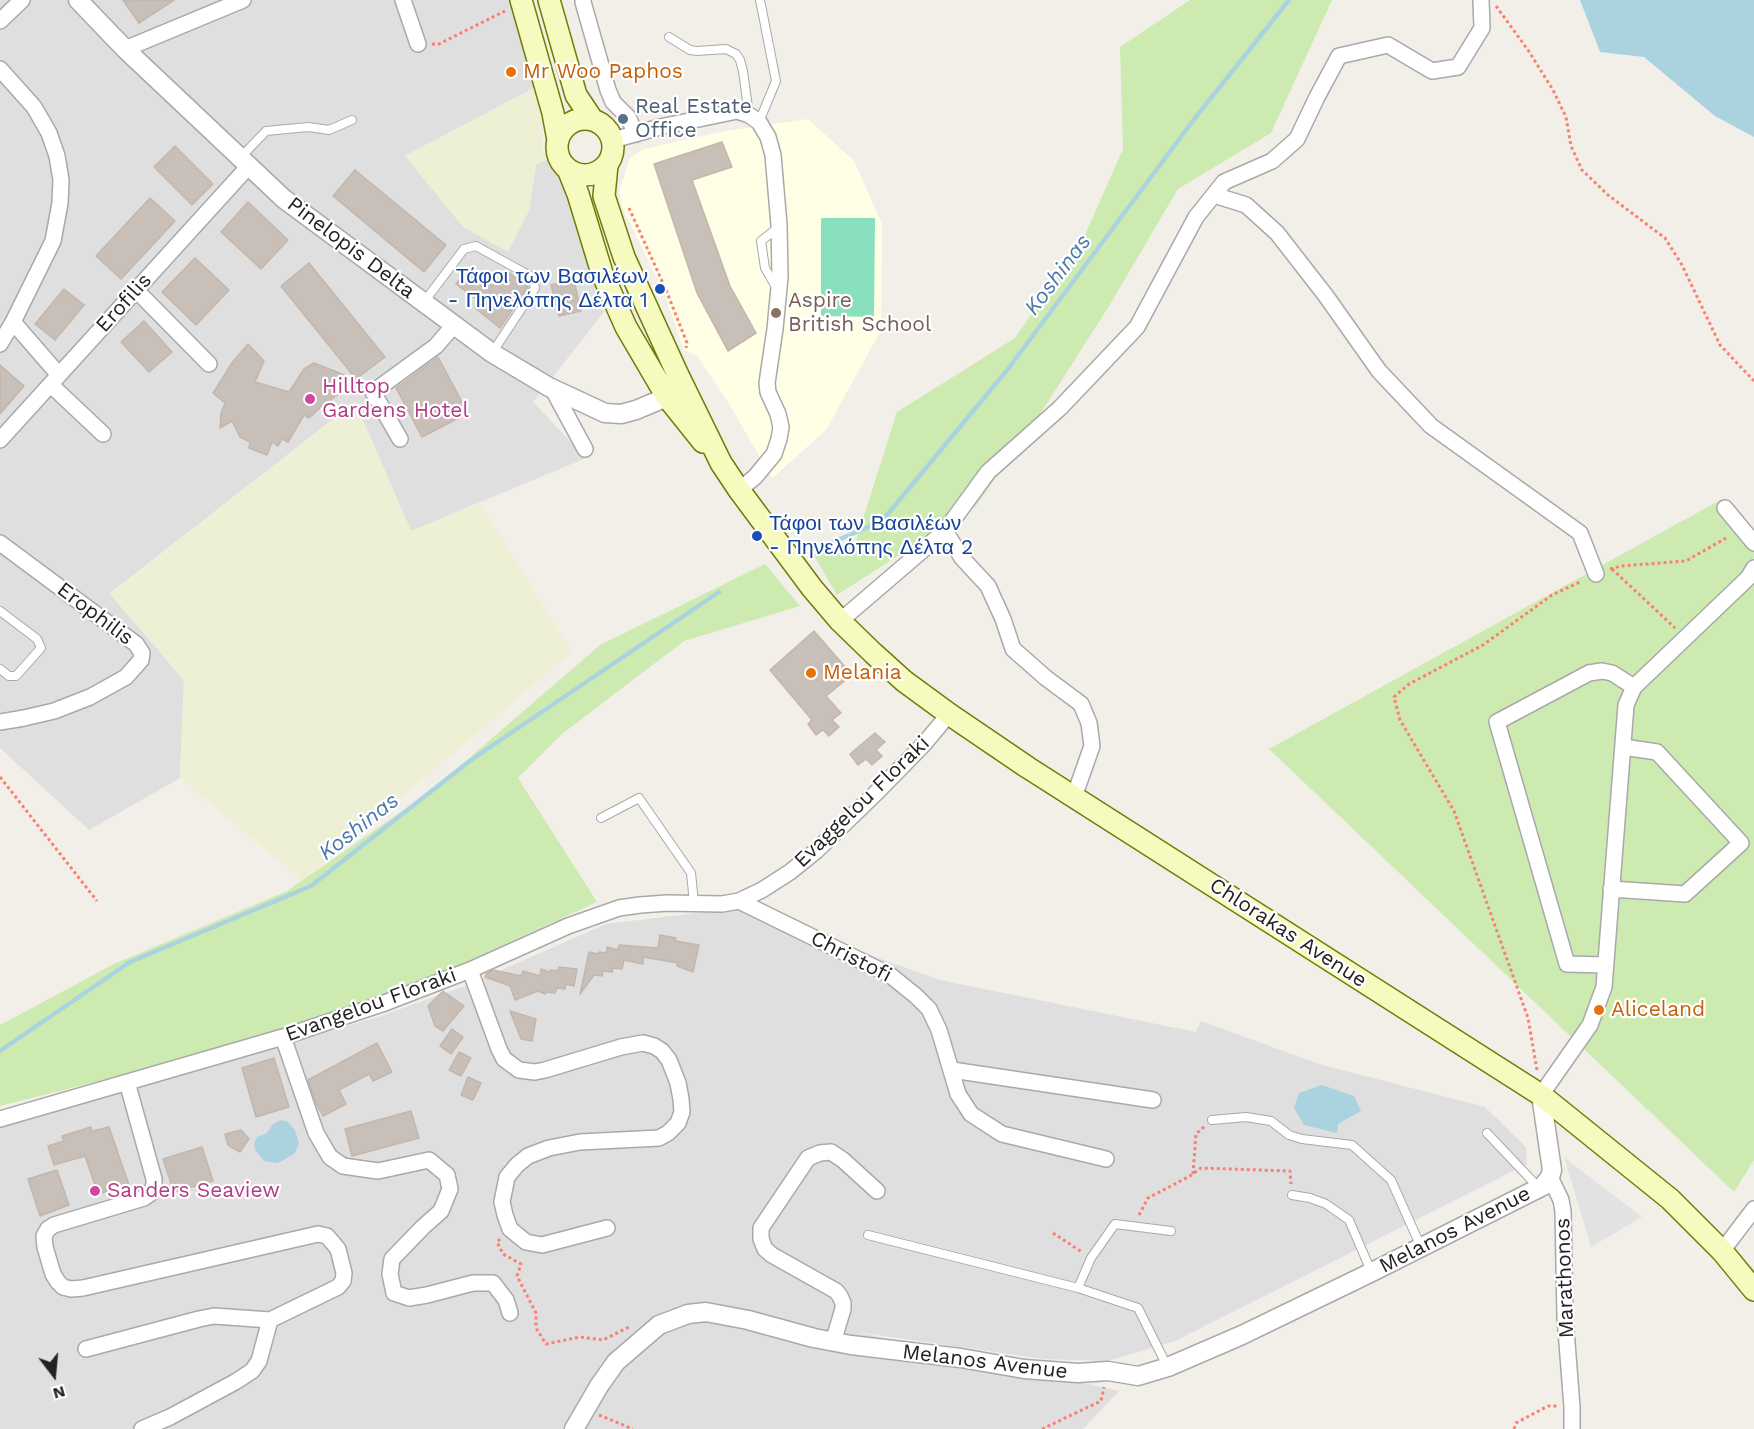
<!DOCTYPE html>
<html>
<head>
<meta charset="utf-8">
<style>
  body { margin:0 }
  #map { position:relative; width:1754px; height:1429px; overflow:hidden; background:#f2efe9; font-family:"Work Sans",sans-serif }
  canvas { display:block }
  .north { position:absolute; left:24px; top:1345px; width:60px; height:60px; -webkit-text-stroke:4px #fff; paint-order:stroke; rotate:164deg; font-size:16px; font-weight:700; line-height:24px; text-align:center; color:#222 }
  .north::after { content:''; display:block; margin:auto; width:21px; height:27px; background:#222; clip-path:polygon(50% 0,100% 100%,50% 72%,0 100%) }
</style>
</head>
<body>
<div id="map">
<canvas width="1754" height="1429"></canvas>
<div class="north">N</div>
</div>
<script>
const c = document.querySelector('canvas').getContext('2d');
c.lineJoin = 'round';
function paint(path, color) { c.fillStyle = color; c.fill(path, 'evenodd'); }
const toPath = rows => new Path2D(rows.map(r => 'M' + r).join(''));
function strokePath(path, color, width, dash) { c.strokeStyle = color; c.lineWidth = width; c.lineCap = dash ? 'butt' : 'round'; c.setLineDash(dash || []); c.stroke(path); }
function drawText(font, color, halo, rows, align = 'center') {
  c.font = font + ' "Work Sans",sans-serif'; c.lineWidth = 4.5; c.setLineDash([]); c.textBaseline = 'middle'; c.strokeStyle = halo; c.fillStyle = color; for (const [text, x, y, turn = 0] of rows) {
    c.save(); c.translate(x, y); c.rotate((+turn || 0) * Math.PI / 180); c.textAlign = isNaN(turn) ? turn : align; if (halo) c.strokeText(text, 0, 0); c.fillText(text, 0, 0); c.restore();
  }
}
const residential = toPath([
  [0,0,510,0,534,88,405,156,529,211,536,165,547,159,563,181,604,312,533,402,586,458,411,531,355,402,110,593,184,680,180,778,89,830,0,748],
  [738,908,940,980,1196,1032,1201,1021,1319,1064,1485,1107,1526,1147,1527,1164,1175,1341,1108,1361,1044,1359,857,1332,1119,1391,1083,1429,0,1429,0,1128,381,1016,465,986,606,924]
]);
const education = toPath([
  [808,119,854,161,882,224,881,330,826,430,772,478,731,407,698,357,684,350,665,295,622,207,619,192,630,158,644,149,725,131]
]);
const farmland = toPath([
  [534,88,542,119,542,150,547,159,536,165,529,211,508,252,463,227,405,156],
  [355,402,411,531,480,503,572,652,303,881,180,778,184,680,110,594]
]);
const grass = toPath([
  [1190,0,1332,0,1271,133,1178,189,1109,306,1048,402,976,506,837,595,813,554,856,541,897,412,1015,338,1084,237,1123,149,1120,47],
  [1722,499,1754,532,1754,1160,1734,1192,1269,749],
  [765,564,800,606,684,641,562,734,518,778,597,902,381,1001,147,1069,0,1106,0,1025,114,964,287,891,431,791,600,645]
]);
const pitch = toPath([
  [821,218,875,218,874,317,821,316]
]);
const parking = toPath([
  [1564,1157,1642,1217,1591,1247]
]);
const water = toPath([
  [1580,0,1754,0,1754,137,1715,116,1644,57,1600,52],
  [1322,1085,1354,1096,1361,1111,1338,1124,1337,1133,1304,1125,1294,1108,1299,1093],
  [281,1120,288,1122,295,1130,299,1143,297,1148,294,1154,280,1162,276,1163,264,1161,255,1150,254,1145,255,1141,257,1137,267,1133,273,1124]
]);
const stream = toPath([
  [831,543,882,521,1008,369,1195,118,1289,0],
  [0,1051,130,962,311,886,471,760,719,592]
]);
const building = toPath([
  [123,0,174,0,139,23,123,0],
  [722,142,732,167,692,180,730,286,756,333,728,351,697,293,654,164,722,142],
  [175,146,213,184,192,205,154,167,175,146],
  [355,170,446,245,424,272,333,196,355,170],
  [150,198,175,221,121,279,96,256,150,198],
  [248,202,288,240,261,269,221,232,248,202],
  [195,258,229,290,196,325,162,292,195,258],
  [309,263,385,357,356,379,281,286,309,263],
  [468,268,493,286,506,270,528,287,500,328,475,308,480,302,456,284,468,268],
  [574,280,581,311,559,316,551,285,574,280],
  [64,289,84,305,55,340,35,324,64,289],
  [144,321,172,352,149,372,121,342,144,321],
  [248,344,264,361,255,382,289,392,304,369,314,363,347,376,337,395,322,407,320,406,319,409,309,418,304,415,288,442,282,439,278,446,272,442,267,455,249,448,250,442,240,437,232,421,220,428,221,413,225,403,213,393,232,363,248,344],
  [438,357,468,413,422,437,396,388,438,357],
  [0,365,24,386,0,414,0,365],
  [814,631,852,675,826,696,841,713,832,720,839,727,829,736,823,730,816,735,808,724,812,720,770,670,814,631],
  [875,733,885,742,876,750,882,756,872,765,866,759,858,765,850,754,875,733],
  [660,935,676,938,675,941,699,945,693,972,677,966,678,963,643,957,643,964,624,960,622,969,613,968,612,972,603,971,602,976,594,975,580,994,589,952,598,954,599,952,606,953,607,947,618,950,619,945,658,948,660,935],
  [559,967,577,969,574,986,566,984,565,989,557,988,555,993,546,992,545,994,538,991,515,1000,510,986,485,977,486,974,493,970,521,976,523,971,540,976,541,969,550,972,551,970,558,971,559,967],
  [443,991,464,1006,443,1031,435,1026,428,1006,443,991],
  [510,1011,536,1019,532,1041,521,1039,510,1011],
  [452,1029,463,1037,451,1054,440,1046,452,1029],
  [377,1043,392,1072,373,1081,369,1074,339,1090,346,1104,323,1116,316,1103,308,1080,377,1043],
  [459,1052,471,1058,461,1076,449,1070,459,1052],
  [274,1058,289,1107,256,1117,242,1068,274,1058],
  [468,1077,481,1083,473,1100,461,1095,468,1077],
  [411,1111,419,1138,352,1156,345,1129,411,1111],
  [91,1127,92,1131,109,1127,129,1185,98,1194,85,1156,54,1165,48,1146,64,1141,62,1136,91,1127],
  [241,1130,249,1139,240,1152,228,1145,225,1134,241,1130],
  [202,1147,213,1181,174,1192,163,1159,202,1147],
  [57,1170,69,1205,40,1216,28,1179,57,1170]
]);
const path = toPath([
  [1496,6,1528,50,1553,90,1566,117,1571,146,1582,170,1608,195,1665,238,1682,265,1720,345,1754,381],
  [432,44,439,44,505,11],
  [629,208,666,290,687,343,686,348],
  [1610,569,1621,566,1686,561,1726,538],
  [1612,569,1675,628],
  [0,777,97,901],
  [1537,1070,1528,1018,1454,811,1400,720,1394,697,1409,684,1483,645,1552,595,1582,581],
  [1193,1174,1196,1134,1205,1126],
  [1139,1215,1148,1198,1190,1176,1201,1168,1290,1171,1291,1184],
  [1053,1233,1082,1252],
  [500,1239,497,1242,503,1254,521,1264,517,1276,536,1313,536,1328,546,1344,580,1337,603,1340,631,1326],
  [599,1415,633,1429],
  [1042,1429,1101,1401,1104,1387],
  [1514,1429,1516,1423,1548,1406,1558,1406]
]);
const service = toPath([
  [669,37,690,50,697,51,726,49,736,54,740,60,743,71,749,115],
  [759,122,776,81,760,0],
  [241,157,266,131,308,127,329,130,352,120],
  [776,287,765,268,761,241,779,227],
  [424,302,464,249,476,246,532,277,535,288,492,353],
  [0,611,37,639,41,648,16,676,9,676,0,669],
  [601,818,639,798,691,873,694,903],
  [1212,1120,1246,1117,1271,1121,1289,1135,1302,1139,1352,1145,1391,1180,1421,1247],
  [1487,1133,1539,1188],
  [1292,1195,1310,1198,1326,1204,1349,1220,1371,1271],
  [868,1235,1078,1288],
  [1167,1366,1138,1308,1078,1288,1091,1258,1115,1224,1171,1231]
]);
const minor = toPath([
  [403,0,418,44],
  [583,2,608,90,613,102,628,117,636,134],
  [0,21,22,0],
  [125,49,243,0],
  [0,69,34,107,49,133,57,156,61,180,60,203,53,241,13,322,0,344],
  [613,140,660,127,737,111,749,115,759,122,768,137,773,155,779,225,780,277,775,329,767,383,768,392,778,414,781,427,779,439,774,454,755,477,739,490],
  [1214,195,1246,205,1277,233,1326,296,1379,371,1431,426,1580,533,1596,574],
  [136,290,209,364],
  [13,322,59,375],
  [51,385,103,434],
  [552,388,585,449],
  [400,439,373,392,436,346,454,325],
  [0,440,248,167],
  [1725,508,1754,543],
  [945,531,962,558,988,586,1003,619,1013,649,1046,678,1081,704,1089,723,1092,746,1074,797],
  [0,543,136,644,142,653,141,660,126,677,90,697,54,711,24,718,0,722],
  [840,621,945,531,988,472,1060,408,1137,327,1196,217,1224,182,1272,161,1297,139,1317,97,1339,56,1388,45,1432,71,1458,67,1482,28,1481,0],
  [1611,889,1685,894,1741,843,1657,752,1623,747],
  [739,901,890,975,916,996,929,1009,939,1030,958,1094,971,1114,1002,1134,1106,1159],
  [1605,965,1567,964,1497,722,1589,673,1602,671,1612,673,1634,687],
  [470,970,499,1049,504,1059,519,1070,535,1072,545,1070,621,1047,643,1043,654,1046,662,1051,669,1060,678,1083,681,1099,682,1112,678,1123,668,1133,659,1138,580,1142,549,1148,528,1156,517,1165,507,1177,502,1202,505,1215,510,1229,526,1242,542,1245,607,1228],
  [283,1037,316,1133,330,1157,343,1166,378,1171,429,1160,447,1175,450,1189,441,1211,423,1227,392,1259,390,1274,394,1293,409,1298,427,1295,473,1283,493,1283,506,1300,510,1313],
  [952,1070,1153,1100],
  [1541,1095,1590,1025,1604,987,1626,705,1634,687,1748,578,1754,568],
  [0,1119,283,1037,382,1004,470,970,568,926,619,908,640,905,667,903,722,904,739,901,762,890,790,872,816,851,878,791,924,744,949,714],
  [1550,1177,1561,1200,1563,1211,1565,1317,1572,1407,1572,1429],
  [1722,1251,1754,1209],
  [833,1342,843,1309,843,1303,840,1296,836,1291,772,1255,765,1249,761,1239,761,1228,808,1158,820,1153,831,1152,843,1160,877,1191],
  [86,1349,199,1319,214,1316,270,1320,338,1287,343,1281,344,1273,338,1249,327,1236,318,1234,83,1288,71,1289,63,1287,58,1282,53,1274,45,1247,44,1236,48,1229,54,1225,144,1198,151,1193,154,1185,154,1179,127,1082],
  [142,1429,170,1417,235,1382,252,1371,259,1361,270,1320]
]);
const tertiary = toPath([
  [78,0,125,49,284,199,492,353,549,387,605,413,621,414,636,410,667,397],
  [574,1429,599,1386,616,1362,659,1325,688,1314,706,1312,748,1320,814,1338,851,1345,961,1358,1024,1369,1078,1373,1108,1371,1138,1376,1168,1367,1242,1335,1372,1272,1543,1186,1550,1177,1552,1170,1541,1095]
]);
const secondary = toPath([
  [521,0,553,113,558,140],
  [549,0,576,95,592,119],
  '557 147a28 28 0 1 1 56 0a28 28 0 1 1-56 0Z',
  [607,165,604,196,624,257,677,373,721,463,739,490,812,588,840,621,873,653,904,681,949,714,1027,767,1541,1095,1670,1199,1722,1251,1754,1290],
  [568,169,578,194,602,273,626,327,667,397,703,442]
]);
const markers = [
  [511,72,6,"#e8710a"],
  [623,119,6,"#5c6f8a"],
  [660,289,6,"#1a4fb4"],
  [776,313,6,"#8d6e63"],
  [310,399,6,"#d1479c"],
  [757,536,6,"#1a4fb4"],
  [811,673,6,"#e8710a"],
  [1599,1010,6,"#e8710a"],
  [95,1191,6,"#d1479c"]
];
const foodNames = [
  ["Mr Woo Paphos",523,72],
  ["Melania",823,673],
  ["Aliceland",1611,1010]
];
const serviceNames = [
  ["Real Estate",635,107],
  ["Office",635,131]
];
const streetNames = [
  ["Pinelopis Delta",351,248,37],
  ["Erofilis",124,303,-48],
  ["Erophilis",95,614,37],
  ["Evaggelou Floraki",862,802,-44],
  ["Chlorakas Avenue",1288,933,33],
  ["Christofi",851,957,27],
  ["Evangelou Floraki",371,1005,-20],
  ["Melanos Avenue",1455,1230,-27],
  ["Marathonos",1565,1278,-92],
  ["Melanos Avenue",985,1362,7]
];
const transitNames = [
  ["Τάφοι των Βασιλέων",648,277],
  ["- Πηνελόπης Δέλτα 1",648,301],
  ["Τάφοι των Βασιλέων",769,524,"left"],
  ["- Πηνελόπης Δέλτα 2",769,548,"left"]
];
const educationNames = [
  ["Aspire",788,301],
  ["British School",788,325]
];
const hotelNames = [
  ["Hilltop",322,387],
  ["Gardens Hotel",322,411],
  ["Sanders Seaview",107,1191]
];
const waterNames = [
  ["Koshinas",1058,275,-53],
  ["Koshinas",359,827,-38]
];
paint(residential, '#e0dfdf');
paint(education, '#ffffe5');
paint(farmland, '#eef0d5');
paint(grass, '#cdebb0');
paint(pitch, '#88e0be');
paint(parking, '#e2e2e2');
paint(water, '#aad3df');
strokePath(stream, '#aad3df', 4.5);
paint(building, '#c7bfb8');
strokePath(building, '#c4b6ab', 1.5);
strokePath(service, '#a9a9a9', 10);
strokePath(minor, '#a9a9a9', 18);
strokePath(tertiary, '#a9a9a9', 21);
strokePath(secondary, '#707d05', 24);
strokePath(path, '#fa8072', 3, [3, 3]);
strokePath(service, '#fff', 8);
strokePath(minor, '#fff', 15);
strokePath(tertiary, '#fff', 18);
strokePath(secondary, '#f7fabf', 21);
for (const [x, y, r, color] of markers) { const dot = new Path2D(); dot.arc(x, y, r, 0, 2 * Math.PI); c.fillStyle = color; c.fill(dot); strokePath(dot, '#fff', 2); }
drawText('21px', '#c56008', '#fff', foodNames, 'left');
drawText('21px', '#4e5e75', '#fff', serviceNames, 'left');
drawText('21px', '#222', '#fff', streetNames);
drawText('21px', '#164399', '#fff', transitNames, 'right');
drawText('21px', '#785e54', '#fff', educationNames, 'left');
drawText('21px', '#b23c85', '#fff', hotelNames, 'left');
drawText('italic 22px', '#4a7aab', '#fff', waterNames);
</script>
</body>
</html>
